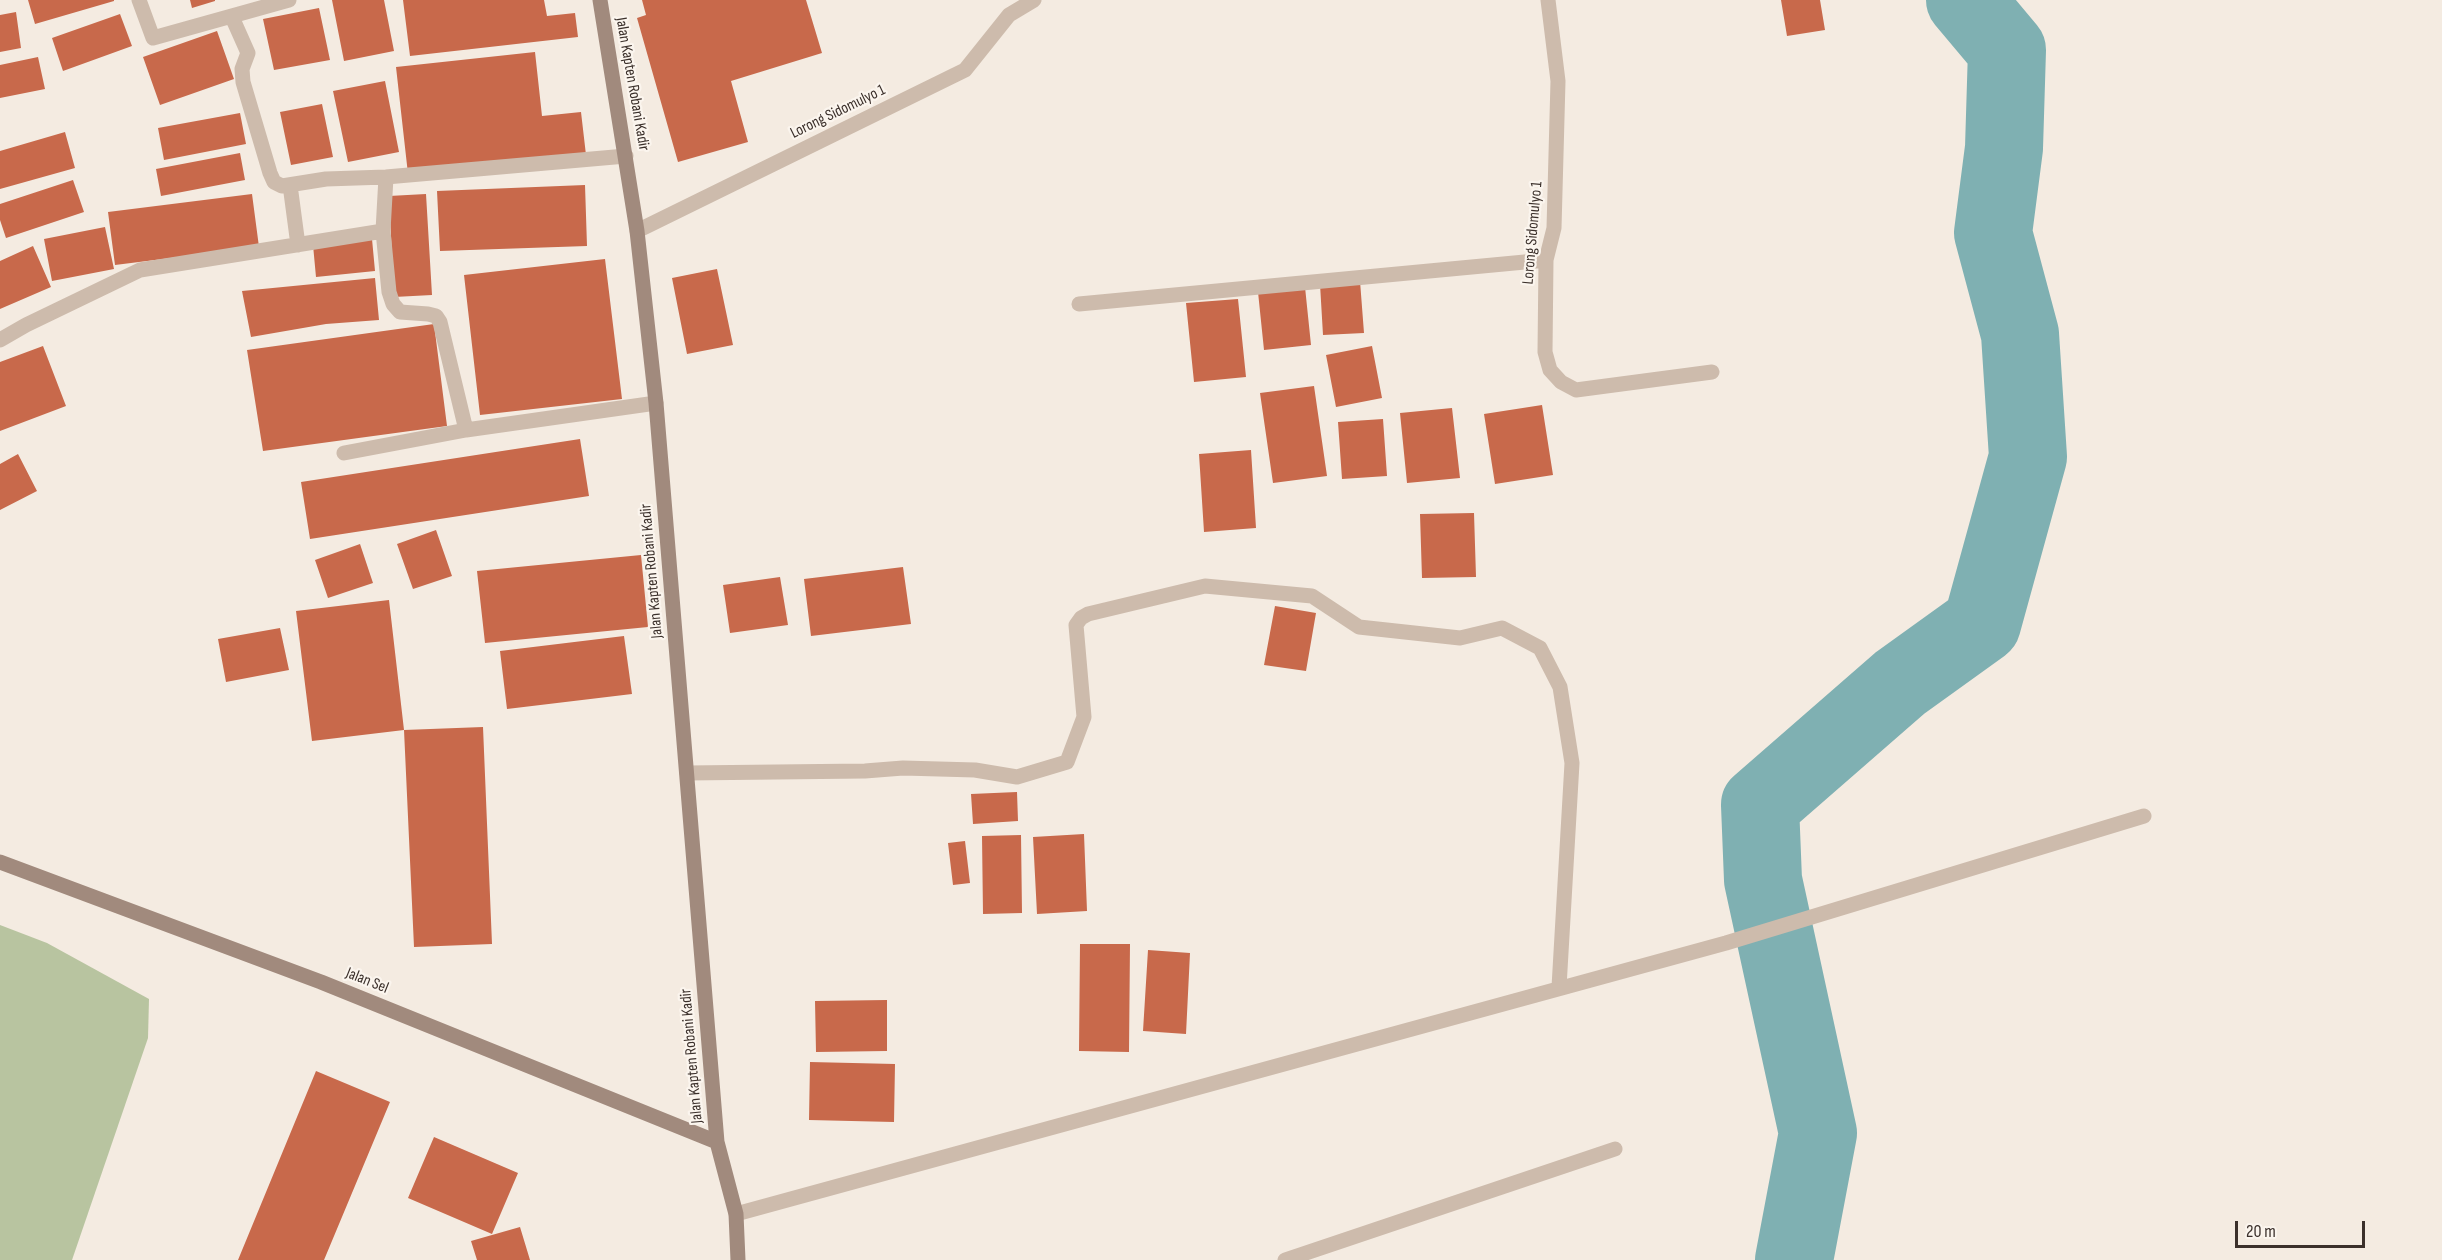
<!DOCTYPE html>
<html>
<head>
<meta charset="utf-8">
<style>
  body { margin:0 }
  #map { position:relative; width:2442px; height:1260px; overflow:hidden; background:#f4ebe1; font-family:"Sofia Sans Condensed",sans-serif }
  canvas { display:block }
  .scale { position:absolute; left:2235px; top:1221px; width:130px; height:27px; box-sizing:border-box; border:3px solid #3b302b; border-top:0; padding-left:8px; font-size:18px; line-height:21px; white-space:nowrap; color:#3b302b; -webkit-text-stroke:4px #fbf5ee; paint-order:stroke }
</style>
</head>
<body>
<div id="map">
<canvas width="2442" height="1260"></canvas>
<div class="scale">20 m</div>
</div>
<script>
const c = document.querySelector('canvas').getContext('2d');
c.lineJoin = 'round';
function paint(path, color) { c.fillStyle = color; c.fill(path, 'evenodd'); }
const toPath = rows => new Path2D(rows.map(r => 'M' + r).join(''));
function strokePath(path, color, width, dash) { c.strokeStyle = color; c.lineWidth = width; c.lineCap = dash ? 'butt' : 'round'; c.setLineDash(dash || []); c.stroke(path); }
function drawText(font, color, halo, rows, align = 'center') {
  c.font = font + ' "Sofia Sans Condensed",sans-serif'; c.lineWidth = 4.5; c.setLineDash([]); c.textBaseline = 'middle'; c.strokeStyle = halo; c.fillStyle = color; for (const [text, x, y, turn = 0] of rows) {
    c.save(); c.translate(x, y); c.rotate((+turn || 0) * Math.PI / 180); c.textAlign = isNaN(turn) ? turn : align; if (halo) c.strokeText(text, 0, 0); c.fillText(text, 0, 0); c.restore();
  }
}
const green = toPath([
  [0,925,47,943,149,999,148,1038,72,1260,0,1260]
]);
const river = toPath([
  [1794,1260,1818,1133,1763,880,1760,805,1900,683,1982,624,2028,457,2020,334,1993,233,2004,148,2007,50,1965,0]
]);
const building = toPath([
  [28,0,114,0,114,1,35,24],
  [190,0,215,0,215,1,192,8],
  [332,0,384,0,394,51,344,61],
  [403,0,544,0,547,16,575,13,578,37,410,56],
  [642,0,806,0,822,53,731,81,748,142,678,162,637,18,646,15],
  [1781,0,1820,0,1825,30,1787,36],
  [319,8,330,60,274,70,263,19],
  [16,12,21,48,0,52,0,15],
  [120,14,132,46,63,71,52,38],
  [217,31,234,79,160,105,143,57],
  [535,52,542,116,581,112,586,155,408,174,396,67],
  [38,57,45,89,0,98,0,65],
  [385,81,399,152,348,162,333,91],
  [322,104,333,157,291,165,280,112],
  [240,113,246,144,164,160,158,128],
  [65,132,75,168,0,189,0,151],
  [240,153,245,180,161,196,156,169],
  [73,180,84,212,6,238,0,220,0,204],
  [585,185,587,246,440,251,437,191],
  [252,194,259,247,115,265,108,212],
  [426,194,432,295,394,297,389,196],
  [105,227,114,269,52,281,44,239],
  [372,239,375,271,316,277,313,245],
  [33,246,51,287,0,309,0,261],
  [605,259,622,399,480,415,464,275],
  [717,269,733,345,687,354,672,278],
  [375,278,379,320,326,324,251,337,242,291],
  [1360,281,1364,333,1323,335,1320,284],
  [1305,287,1311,345,1264,350,1258,292],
  [1238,299,1246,377,1194,382,1186,303],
  [434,324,447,426,263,451,247,350],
  [43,346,66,406,0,431,0,362],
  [1372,346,1382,398,1336,407,1326,355],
  [1314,386,1327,476,1273,483,1260,393],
  [1542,405,1553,475,1495,484,1484,414],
  [1452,408,1460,478,1407,483,1400,413],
  [1383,419,1387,476,1342,479,1338,422],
  [580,439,589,496,310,539,301,482],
  [1251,450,1256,528,1204,532,1199,454],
  [18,454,37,491,0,510,0,464],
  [1474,513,1476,577,1422,578,1420,514],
  [436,530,452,576,413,589,397,544],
  [360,544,373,583,328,598,315,560],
  [641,555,648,627,485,643,477,571],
  [903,567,911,624,811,636,804,579],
  [780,577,788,625,730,633,723,585],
  [389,600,404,730,312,741,296,611],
  [1275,606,1316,613,1306,671,1264,665],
  [280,628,289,670,226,682,218,639],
  [624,636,632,694,507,709,500,651],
  [483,727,492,944,414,947,404,730],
  [1017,792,1018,821,973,824,971,794],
  [1084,834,1087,911,1037,914,1033,837],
  [1021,835,1022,913,983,914,982,836],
  [965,841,970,883,953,885,948,843],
  [1080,944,1130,944,1129,1052,1079,1051],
  [1148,950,1190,953,1186,1034,1143,1031],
  [887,1000,887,1051,816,1052,815,1001],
  [810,1062,895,1064,894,1122,809,1120],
  [316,1071,390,1102,324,1260,238,1260],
  [434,1137,518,1173,492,1234,408,1198],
  [520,1227,530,1260,477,1260,471,1241]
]);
const street = toPath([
  [139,0,153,38,289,0],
  [1548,0,1558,81,1554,228,1546,260,1545,352,1550,370,1561,382,1576,390,1712,372],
  [232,17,248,53,242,69,243,82,270,173,274,182,282,186,326,179,386,177,626,156],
  [386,177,383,231,389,292,393,304,400,312,428,314,436,316,440,322,466,430],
  [290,185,298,245],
  [637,231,965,70,1009,15,1034,0],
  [1079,304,1546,260],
  [0,340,26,325,140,270,383,231],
  [344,453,466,430,656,403],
  [687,773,865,771,903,768,975,770,1017,777,1067,762,1084,717,1076,625,1081,618,1088,614,1205,586,1312,596,1359,627,1460,638,1502,628,1540,648,1560,687,1572,763,1559,987],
  [736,1214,1726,943,2144,816],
  [1285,1260,1615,1149]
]);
const secondary = toPath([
  [600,0,637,231,656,403,717,1142,736,1214,738,1260],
  [0,862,321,982,717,1142]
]);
const streetNames = [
  ["Jalan Kapten Robani Kadir",632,84,80],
  ["Lorong Sidomulyo 1",838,112,-26],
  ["Lorong Sidomulyo 1",1533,233,-85],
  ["Jalan Kapten Robani Kadir",652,571,-95],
  ["Jalan Sel",367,981,22],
  ["Jalan Kapten Robani Kadir",692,1056,-95]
];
paint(green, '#b8c4a0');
strokePath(river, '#7fb0b2', 78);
paint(building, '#c8694b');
strokePath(street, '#cdbbac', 15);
strokePath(secondary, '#a18a7d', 15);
drawText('16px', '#3b302b', '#fbf5ee', streetNames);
</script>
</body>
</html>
